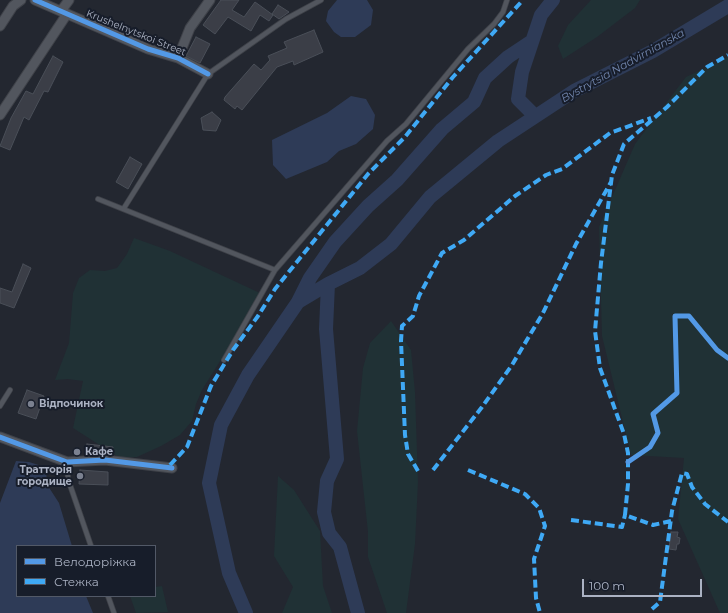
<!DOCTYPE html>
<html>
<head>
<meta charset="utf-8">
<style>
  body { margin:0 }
  #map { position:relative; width:728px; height:613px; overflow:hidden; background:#232730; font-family:Montserrat,sans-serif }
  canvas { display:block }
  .legend { position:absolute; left:16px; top:545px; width:140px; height:52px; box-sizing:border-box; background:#171d2a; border:1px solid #525967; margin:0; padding:5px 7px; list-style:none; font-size:12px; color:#abb2c3 }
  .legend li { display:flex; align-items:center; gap:8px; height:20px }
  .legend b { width:20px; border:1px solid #525967 }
  .scale { position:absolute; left:582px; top:579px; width:120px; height:18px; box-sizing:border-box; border:2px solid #abb2c3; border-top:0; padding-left:5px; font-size:12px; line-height:14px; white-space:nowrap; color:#abb2c3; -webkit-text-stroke:3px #171d2a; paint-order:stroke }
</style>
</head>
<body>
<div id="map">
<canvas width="728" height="613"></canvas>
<ul class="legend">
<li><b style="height:5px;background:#5399e6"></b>Велодоріжка</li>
<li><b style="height:5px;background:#3fa9f5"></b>Стежка</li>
</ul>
<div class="scale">100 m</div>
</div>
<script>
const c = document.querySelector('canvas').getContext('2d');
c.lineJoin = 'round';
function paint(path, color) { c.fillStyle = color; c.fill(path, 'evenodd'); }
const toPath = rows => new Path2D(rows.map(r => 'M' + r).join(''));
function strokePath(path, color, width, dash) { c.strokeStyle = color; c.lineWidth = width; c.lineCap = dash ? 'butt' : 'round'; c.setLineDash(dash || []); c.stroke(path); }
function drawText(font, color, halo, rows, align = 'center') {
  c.font = font + ' Montserrat,sans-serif'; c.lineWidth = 4; c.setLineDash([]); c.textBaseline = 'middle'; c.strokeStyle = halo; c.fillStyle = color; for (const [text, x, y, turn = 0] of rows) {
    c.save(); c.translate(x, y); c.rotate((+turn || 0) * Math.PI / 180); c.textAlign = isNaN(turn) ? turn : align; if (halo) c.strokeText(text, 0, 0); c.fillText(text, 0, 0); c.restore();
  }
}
const green = toPath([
  [591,0,640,0,635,8,597,37,563,59,558,46,568,25],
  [728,57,728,613,720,613,678,519,684,458,631,455,602,336,599,227,635,144,686,77],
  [134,238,170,251,262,294,202,390,196,404,192,421,180,435,161,446,137,457,120,458,73,428,83,381,68,379,55,380,69,343,73,293,79,278,90,270,105,271,117,268,127,254],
  [391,321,411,350,415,392,418,482,415,544,406,613,387,613,368,557,368,532,357,431,363,368,370,343],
  [278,476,294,490,320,531,323,586,332,613,282,613,293,587,274,556],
  [162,586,168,612,136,613,130,596,155,596,155,587]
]);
const water = toPath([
  [337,0,367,0,373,10,371,25,355,37,341,37,334,32,326,21,328,11],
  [351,96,366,99,375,115,373,129,356,144,339,151,327,162,286,179,273,165,272,140,327,113],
  [16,461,29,462,45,467,48,486,59,503,72,546,17,546,17,596,86,596,93,613,0,613,0,503]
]);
const river = toPath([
  [535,116,518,99,522,72,541,15,553,0],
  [328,284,326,329,337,459,327,481,324,512,329,533,340,547,358,613],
  [298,302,310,278,335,242,368,206,397,180,442,129,474,102,485,78,508,57,532,41],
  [246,613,229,573,209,483,221,425,248,375,298,302,328,284,360,268,391,244,430,197,498,141,574,91,653,51,728,6]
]);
const building = toPath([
  [221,0,239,0,232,10,244,17,255,2,273,15,269,21,260,15,251,31,228,17,215,34,203,25,221,0],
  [278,5,289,12,279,19,272,14,278,5],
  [314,30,323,52,294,65,293,61,277,67,242,110,237,106,235,109,224,100,225,97,254,64,261,70,270,60,268,56,287,48,284,42,314,30],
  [196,37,210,44,200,63,186,56,196,37],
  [53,56,63,62,48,92,44,91,29,120,24,117,10,150,0,146,11,118,26,91,33,94,53,56],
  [212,112,221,120,216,131,203,130,201,118,212,112],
  [130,157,142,164,128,189,116,182,130,157],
  [23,264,31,268,14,308,0,303,0,288,12,292,23,264],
  [27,390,44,396,36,419,18,413,27,390],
  [87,444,113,447,111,455,86,455,87,444],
  [80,470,108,472,108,485,79,484,80,470],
  [671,532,678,532,677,537,680,538,679,544,677,544,676,550,669,549,671,532]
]);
const service = toPath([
  [98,199,275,270],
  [124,208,208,74,286,19,321,0],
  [224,360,275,270,387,141,406,124,468,49,494,24,503,12,507,0],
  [0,406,10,390],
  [67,462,68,479,91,546],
  [108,596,114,613]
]);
const minor = toPath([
  [35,0,148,49,178,58,208,74],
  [61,11,69,0],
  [0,26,13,6,21,0],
  [178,58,190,28,210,0],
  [0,115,67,14],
  [0,437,67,462,105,460,172,468]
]);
const quiet = toPath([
  [170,465,187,447,211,386,233,350,258,316,275,289,368,174,405,137,453,77,523,0],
  [433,470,482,407,512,365,543,313,576,244,611,182],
  [468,470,525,494,539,508,545,526,534,559,536,598,540,613],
  [418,471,408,454,405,435,401,341,402,326,413,316,419,296,442,253,464,240,515,196,546,175,562,169,610,133,651,118],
  [571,520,622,527,625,515],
  [671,521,653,525,625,515,628,484,628,453,624,434,600,368,595,331,601,263,612,175,624,144,667,107,707,67,728,55],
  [652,609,660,602,672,511,682,473,687,474,692,487,705,504,728,522]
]);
const cycleway = toPath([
  [35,0,148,49,178,58,208,74],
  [0,437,67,462,105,460,172,468],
  [628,462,650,447,658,433,653,414,677,393,675,316,689,316,717,350,728,358]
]);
const markers = [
  [31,404,4,"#7b8190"],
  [77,452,4,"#7b8190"],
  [80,476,4,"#7b8190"]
];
const streetNames = [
  ["Krushelnytskoi Street",136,33,22]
];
const poiNames = [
  ["Відпочинок",39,404],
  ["Кафе",85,452],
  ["Тратторія",72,470,"right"],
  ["городище",72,482,"right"]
];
const waterNames = [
  ["Bystrytsia Nadvirnianska",623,66,-29]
];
paint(green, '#203135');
paint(water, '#2e3b57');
strokePath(river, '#2e3b57', 14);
paint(building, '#3b3e47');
strokePath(building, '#4a4f58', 1);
strokePath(service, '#3f4249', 6);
strokePath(minor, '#3f4249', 11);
strokePath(service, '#52565e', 4.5);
strokePath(minor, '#52565e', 9);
strokePath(quiet, '#3fa9f5', 4, [8, 4]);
strokePath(cycleway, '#5399e6', 5);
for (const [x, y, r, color] of markers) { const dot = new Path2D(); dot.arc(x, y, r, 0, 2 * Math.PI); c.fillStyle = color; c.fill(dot); strokePath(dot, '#171d2a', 1.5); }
drawText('10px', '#abb2c3', '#171d2a', streetNames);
drawText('bold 10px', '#abb2c3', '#171d2a', poiNames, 'left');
drawText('italic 11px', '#7286ad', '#171d2a', waterNames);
</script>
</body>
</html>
